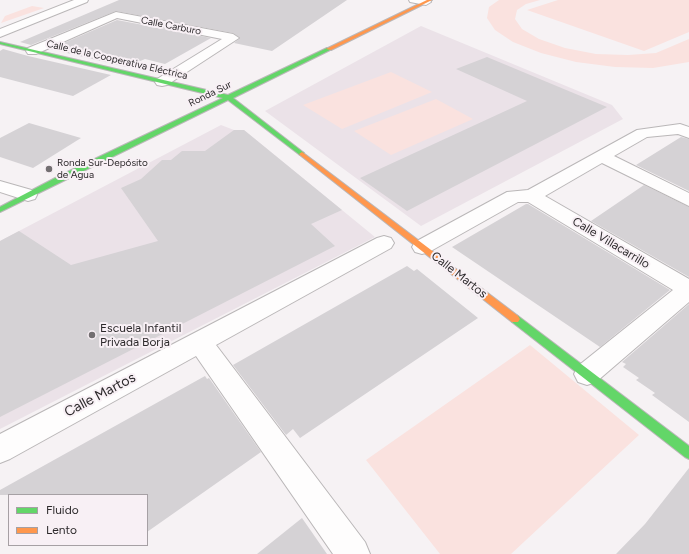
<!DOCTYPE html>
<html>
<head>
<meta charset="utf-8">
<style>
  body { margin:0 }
  #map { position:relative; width:689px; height:554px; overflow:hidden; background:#f6f2f4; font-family:Figtree,sans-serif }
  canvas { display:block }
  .legend { position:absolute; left:8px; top:494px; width:140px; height:52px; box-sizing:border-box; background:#f8f0f5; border:1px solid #a6a0a4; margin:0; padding:5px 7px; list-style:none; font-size:12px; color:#2c292b }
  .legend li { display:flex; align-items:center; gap:8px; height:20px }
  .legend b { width:20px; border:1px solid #a6a0a4 }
</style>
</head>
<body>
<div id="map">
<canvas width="689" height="554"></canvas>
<ul class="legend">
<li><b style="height:5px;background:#63d668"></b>Fluido</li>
<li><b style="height:5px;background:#ff974d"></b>Lento</li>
</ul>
</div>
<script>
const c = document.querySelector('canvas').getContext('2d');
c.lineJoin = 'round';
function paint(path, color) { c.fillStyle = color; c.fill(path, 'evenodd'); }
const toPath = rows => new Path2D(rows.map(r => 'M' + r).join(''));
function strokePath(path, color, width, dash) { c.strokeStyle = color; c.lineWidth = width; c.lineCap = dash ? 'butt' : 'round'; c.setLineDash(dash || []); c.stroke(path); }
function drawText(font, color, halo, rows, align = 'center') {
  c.font = font + ' Figtree,sans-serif'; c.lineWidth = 4; c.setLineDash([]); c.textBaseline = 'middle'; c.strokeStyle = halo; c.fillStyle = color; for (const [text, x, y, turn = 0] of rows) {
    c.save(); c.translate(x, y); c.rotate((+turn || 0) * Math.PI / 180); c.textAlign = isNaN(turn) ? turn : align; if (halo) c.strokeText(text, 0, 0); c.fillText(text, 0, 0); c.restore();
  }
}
const built = toPath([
  [421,26,612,105,623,119,421,226,265,111],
  [221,125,234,130,244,130,375,237,0,429,0,241]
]);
const green = toPath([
  [499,0,540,0,526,4,517,10,515,19,522,29,539,39,565,48,596,54,628,55,656,53,689,39,689,62,653,68,615,67,576,62,541,53,513,42,495,30,487,18,489,7],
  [558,0,689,0,689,32,644,51,527,10],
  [32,6,44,8,1,23,5,16],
  [391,72,432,92,342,129,303,105],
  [436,99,473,119,391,155,354,131],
  [530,345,639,435,511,554,440,554,366,460]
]);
const building = toPath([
  [119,0,347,0,272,51,234,43,240,38,233,33,116,11,31,45,20,42],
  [117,20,211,38,165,64,145,59,126,67,50,49],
  [3,49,28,56,111,75,73,96,0,77,0,51],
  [487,57,607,107,407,211,360,178,527,101,456,69],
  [29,123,81,138,33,168,0,157,0,138],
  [234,130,244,130,342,210,311,224,335,246,0,417,0,241,19,231,71,265,158,241,121,188,141,179,162,160,171,160,182,151,205,151],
  [681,137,689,139,689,191,636,165],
  [644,185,689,207,689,277,591,221],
  [526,204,528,204,670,290,600,347,452,247],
  [407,266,414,271,417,269,478,318,300,438,293,429,286,435,233,365],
  [689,304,689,422,652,395,655,393,636,380,639,378,623,367,626,364,622,362],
  [205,376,207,379,209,378,261,452,147,532,147,495,0,495,0,490],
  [689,468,689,554,616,554,645,524],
  [302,518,327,554,257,554]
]);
const street = toPath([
  [74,0,88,0,87,2,0,37,0,29,74,0],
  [409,0,430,0,431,2,426,5,410,2,409,0],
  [116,12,233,34,239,38,167,85,162,86,157,85,155,82,157,79,222,39,117,18,36,54,28,54,26,51,28,48,116,12],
  [680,124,689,127,689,138,678,134,647,137,614,156,689,193,689,206,602,163,545,196,689,279,689,302,596,382,587,385,578,382,574,374,578,366,673,290,528,202,518,202,429,252,422,254,415,252,412,247,415,242,507,192,528,190,637,130,680,124],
  [0,181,35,191,37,195,35,199,28,201,0,192,0,181],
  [384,236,391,238,394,243,391,248,216,345,365,542,370,554,333,554,196,356,10,459,0,463,0,434,377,238,384,236]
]);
const fast = toPath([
  [0,42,228,95,327,48,332,49,233,98,304,153,304,155,300,155,228,100,0,212,0,207,61,175,223,98,0,44,0,42],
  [515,315,518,316,689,446,689,459,685,457,512,322,510,319,512,316,515,315]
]);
const slow = toPath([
  [427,0,432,0,331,50,326,49,427,0],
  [302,152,518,316,520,319,518,322,512,322,300,155,299,154,302,152]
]);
const markers = [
  [49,169,4,"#736f71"],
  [92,335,4,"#736f71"]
];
const farStreetnames = [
  ["Calle Carburo",171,26,11],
  ["Calle de la Cooperativa Eléctrica",117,60,13],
  ["Ronda Sur",210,94,-26]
];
const farPoinames = [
  ["Ronda Sur-Depósito",57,163],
  ["de Agua",57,175]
];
const streetNames = [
  ["Calle Villacarrillo",611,243,31],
  ["Calle Martos",459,275,38]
];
const poiNames = [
  ["Escuela Infantil",100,328],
  ["Privada Borja",100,342]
];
const nearStreetnames = [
  ["Calle Martos",100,395,-28]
];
paint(built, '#ebe2e8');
paint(green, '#fae2df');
paint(building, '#d5d2d5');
strokePath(street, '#bab7b8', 2);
strokePath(fast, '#bab7b8', 2);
strokePath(slow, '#bab7b8', 2);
paint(street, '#fefdfd');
paint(fast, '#63d668');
paint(slow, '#ff974d');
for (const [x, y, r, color] of markers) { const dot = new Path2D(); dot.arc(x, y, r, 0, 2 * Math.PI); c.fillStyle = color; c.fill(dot); strokePath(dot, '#f8f0f5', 1.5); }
drawText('10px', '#2c292b', '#f8f0f5', farStreetnames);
drawText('10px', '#2c292b', '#f8f0f5', farPoinames, 'left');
drawText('12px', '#2c292b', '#f8f0f5', streetNames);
drawText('12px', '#2c292b', '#f8f0f5', poiNames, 'left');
drawText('14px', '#2c292b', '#f8f0f5', nearStreetnames);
</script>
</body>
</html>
